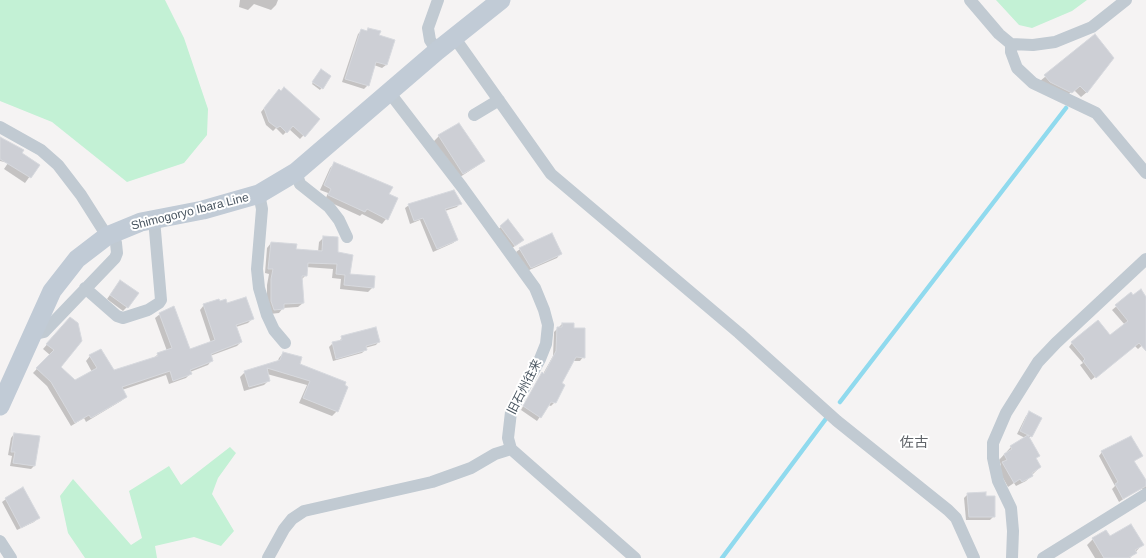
<!DOCTYPE html>
<html>
<head>
<meta charset="utf-8">
<style>
  body { margin:0 }
  canvas { display:block; background:#f5f3f3 }
</style>
</head>
<body>
<canvas width="1146" height="558"></canvas>
<script>
const c = document.querySelector('canvas').getContext('2d');
c.lineJoin = 'round';
function paint(path, color) { c.fillStyle = color; c.fill(path, 'evenodd'); }
const toPath = rows => new Path2D(rows.map(r => 'M' + r).join(''));
function strokePath(path, color, width, dash) { c.strokeStyle = color; c.lineWidth = width; c.lineCap = dash ? 'butt' : 'round'; c.setLineDash(dash || []); c.stroke(path); }
function drawText(font, color, halo, rows, align = 'center') {
  c.font = font + ' Arial,"Noto Sans JP",sans-serif'; c.lineWidth = 4; c.setLineDash([]); c.textBaseline = 'middle'; c.strokeStyle = halo; c.fillStyle = color; for (const [text, x, y, turn = 0] of rows) {
    c.save(); c.translate(x, y); c.rotate((+turn || 0) * Math.PI / 180); c.textAlign = isNaN(turn) ? turn : align; if (halo) c.strokeText(text, 0, 0); c.fillText(text, 0, 0); c.restore();
  }
}
const green = toPath([
  [0,0,165,0,184,38,208,109,207,135,184,163,127,182,52,122,0,101],
  [996,0,1087,0,1072,11,1032,28,1019,25],
  [230,447,236,453,218,478,212,494,234,531,221,546,194,537,155,546,157,558,85,558,68,533,60,496,73,479,131,545,142,538,129,491,169,466,181,485]
]);
const shadow = toPath([
  [240,0,278,0,276,5,271,10,254,4,248,10,239,7],
  [369,29,378,36,386,65,382,68,374,65,368,85,364,89,342,82,358,34,361,31,366,32],
  [1095,36,1087,92,1081,97,1074,90,1065,97,1040,81],
  [320,72,330,76,320,90,312,84],
  [276,94,319,119,300,139,289,129,283,135,276,128,273,131,266,125,261,112],
  [459,124,483,161,477,166,457,179,433,142,439,136],
  [0,138,38,165,25,183,4,169,8,163,0,161],
  [334,164,388,195,386,219,382,224,362,214,360,216,325,200,328,193,320,190,330,168],
  [460,203,457,207,445,211,457,240,453,243,433,252,420,220,410,224,405,208,409,205],
  [501,227,519,243,511,249,497,230],
  [324,237,337,254,349,275,373,287,368,292,340,289,341,279,332,278,333,269,306,267,306,275,301,280,303,303,298,307,283,308,279,313,270,314,267,306,267,285,269,274,265,273,267,248,271,243,295,250,318,252,319,242],
  [520,249,560,254,557,258,527,271,516,252],
  [117,285,127,307,123,311,107,299],
  [1131,294,1133,297,1146,299,1146,342,1138,349,1135,346,1091,380,1080,365,1083,363,1069,347,1072,343,1110,337,1125,325,1112,310],
  [204,305,226,305,252,319,248,323,236,327,241,342,237,346,210,356,212,360,208,365,190,372,190,374,186,378,169,384,166,375,122,390,126,397,121,401,86,422,84,418,71,426,47,386,33,373,50,355,43,349,66,323,60,367,75,381,92,372,86,361,90,356,113,372,154,358,158,354,167,351,155,318,160,314,189,351,211,343,200,310],
  [562,324,583,357,580,361,573,361,560,384,555,402,551,406,548,405,537,421,521,410,539,378,543,374,553,356,554,332],
  [342,337,379,341,376,345,365,348,365,350,362,353,333,361,329,347,333,343,339,342],
  [283,353,298,365,337,411,332,416,299,403,307,385,267,374,269,380,264,385,244,391,240,377,245,372,277,363,279,358],
  [1029,413,1031,436,1028,439,1038,456,1035,459,1040,467,1026,481,1016,486,1014,483,1008,487,998,469,1001,465,999,460,1011,447,1025,438,1017,434,1026,416],
  [14,434,34,466,31,469,10,466,12,456,8,455,11,438],
  [1102,452,1141,456,1133,462,1146,482,1146,490,1142,489,1137,490,1119,502,1112,489,1115,486,1099,456],
  [968,494,994,516,990,520,966,520,964,498],
  [6,499,38,518,34,522,17,530,2,502],
  [1110,538,1142,545,1130,558,1095,558,1087,545,1093,539]
]);
const stream = toPath([
  [840,402,1066,108],
  [722,558,828,416]
]);
const building = toPath([
  [368,28,381,31,379,35,395,40,387,65,376,62,369,86,345,79,361,29,367,31,368,28],
  [1095,34,1114,58,1087,93,1080,86,1072,93,1050,82,1044,75,1095,34],
  [321,69,331,76,323,89,312,82,321,69],
  [284,87,320,119,305,137,293,126,287,133,280,126,277,128,269,122,264,108,279,89,281,91,284,87],
  [459,123,485,161,463,174,438,135,459,123],
  [0,137,24,150,22,153,40,165,31,178,0,159,0,137],
  [334,162,393,187,389,194,398,198,388,220,367,209,365,212,328,195,331,189,324,185,334,162],
  [454,190,462,204,445,209,458,240,437,249,423,218,414,221,408,204,454,190],
  [508,219,524,240,515,246,500,226,508,219],
  [552,233,562,254,531,268,519,248,552,233],
  [323,236,338,237,338,252,353,255,350,274,375,276,374,288,344,285,345,275,336,274,337,264,308,263,307,276,302,276,304,303,284,304,284,309,274,310,271,301,271,279,273,269,268,269,271,242,297,244,296,249,322,251,323,236],
  [120,280,139,293,128,308,110,295,120,280],
  [1141,289,1146,297,1146,351,1139,343,1096,378,1083,361,1085,359,1071,342,1098,320,1110,335,1128,321,1115,305,1131,292,1133,295,1141,289],
  [246,297,254,319,236,325,242,342,211,354,213,361,190,370,192,374,173,381,170,371,122,387,127,397,91,418,89,415,75,423,51,382,36,368,54,350,46,344,70,317,78,323,82,341,61,367,75,380,97,368,89,355,101,349,114,370,158,356,157,353,172,348,159,313,174,306,190,349,215,340,203,304,219,299,220,301,226,299,227,303,246,297],
  [562,323,574,323,574,328,585,328,585,358,576,357,562,383,565,385,556,403,551,402,541,418,523,406,542,372,544,374,556,351,557,327,562,327,562,323],
  [376,327,380,342,366,346,367,350,336,359,332,342,342,340,341,336,376,327],
  [283,352,302,357,300,364,346,382,345,385,348,387,338,412,303,398,310,381,267,368,270,381,249,387,244,371,280,360,283,352],
  [1029,411,1042,418,1032,437,1020,431,1029,411],
  [14,433,40,436,35,466,13,463,15,452,11,452,14,433],
  [1028,435,1040,456,1036,458,1041,467,1032,473,1033,476,1022,482,1020,479,1014,483,1002,462,1007,460,1004,454,1012,449,1010,446,1028,435],
  [1131,436,1143,456,1134,461,1146,480,1146,486,1123,499,1115,484,1118,482,1101,451,1131,436],
  [23,487,40,518,21,528,5,498,23,487],
  [986,492,986,496,995,496,995,517,969,517,967,493,986,492],
  [1131,524,1144,545,1135,550,1137,553,1128,558,1104,558,1092,538,1106,530,1110,536,1131,524]
]);
const street = toPath([
  [970,0,999,34,1011,44,1033,45,1055,42,1092,27,1126,0],
  [454,37,551,174,739,333,837,421,948,510,956,518,974,558],
  [1011,44,1011,52,1017,68,1033,83,1096,113,1146,173],
  [437,51,430,40,428,28,438,0],
  [389,92,462,187,535,288,544,310,548,325,546,344,540,359,511,412,508,438,511,449,635,558],
  [474,115,499,100],
  [0,127,41,150,58,165,81,195,107,236],
  [296,172,300,184,329,207,339,220,347,237],
  [259,194,262,209,257,269,259,288,267,315,274,330,285,343],
  [85,288,117,316,123,318,148,310,159,303,161,300,154,219],
  [31,335,44,332,115,258,117,253,116,243,112,234],
  [0,541,11,558],
  [268,558,284,529,292,519,304,511,432,482,471,468,495,454,511,449],
  [1012,558,1013,531,1011,508,998,481,993,458,993,443,1006,413,1038,362,1056,343,1146,259],
  [1043,558,1146,494]
]);
const secondary = toPath([
  [0,406,52,291,77,259,107,236,141,222,203,210,259,194,296,172,437,51,501,0]
]);
const streetNames = [
  ["Shimogoryo Ibara Line",190,212,-14],
  ["旧石州往来",525,387,-63]
];
const neighbourhoodNames = [
  ["佐古",914,443]
];
paint(green, '#c3f1d5');
paint(shadow, '#0003');
strokePath(stream, '#90daee', 4.5);
paint(building, '#cdcfd5');
strokePath(building, '#d7d9de', 1);
strokePath(street, '#c1cad2', 12);
strokePath(secondary, '#c1cbd6', 19);
drawText('12px', '#4a5661', '#fff', streetNames);
drawText('14px', '#5f6368', '#fff', neighbourhoodNames);
</script>
</body>
</html>
